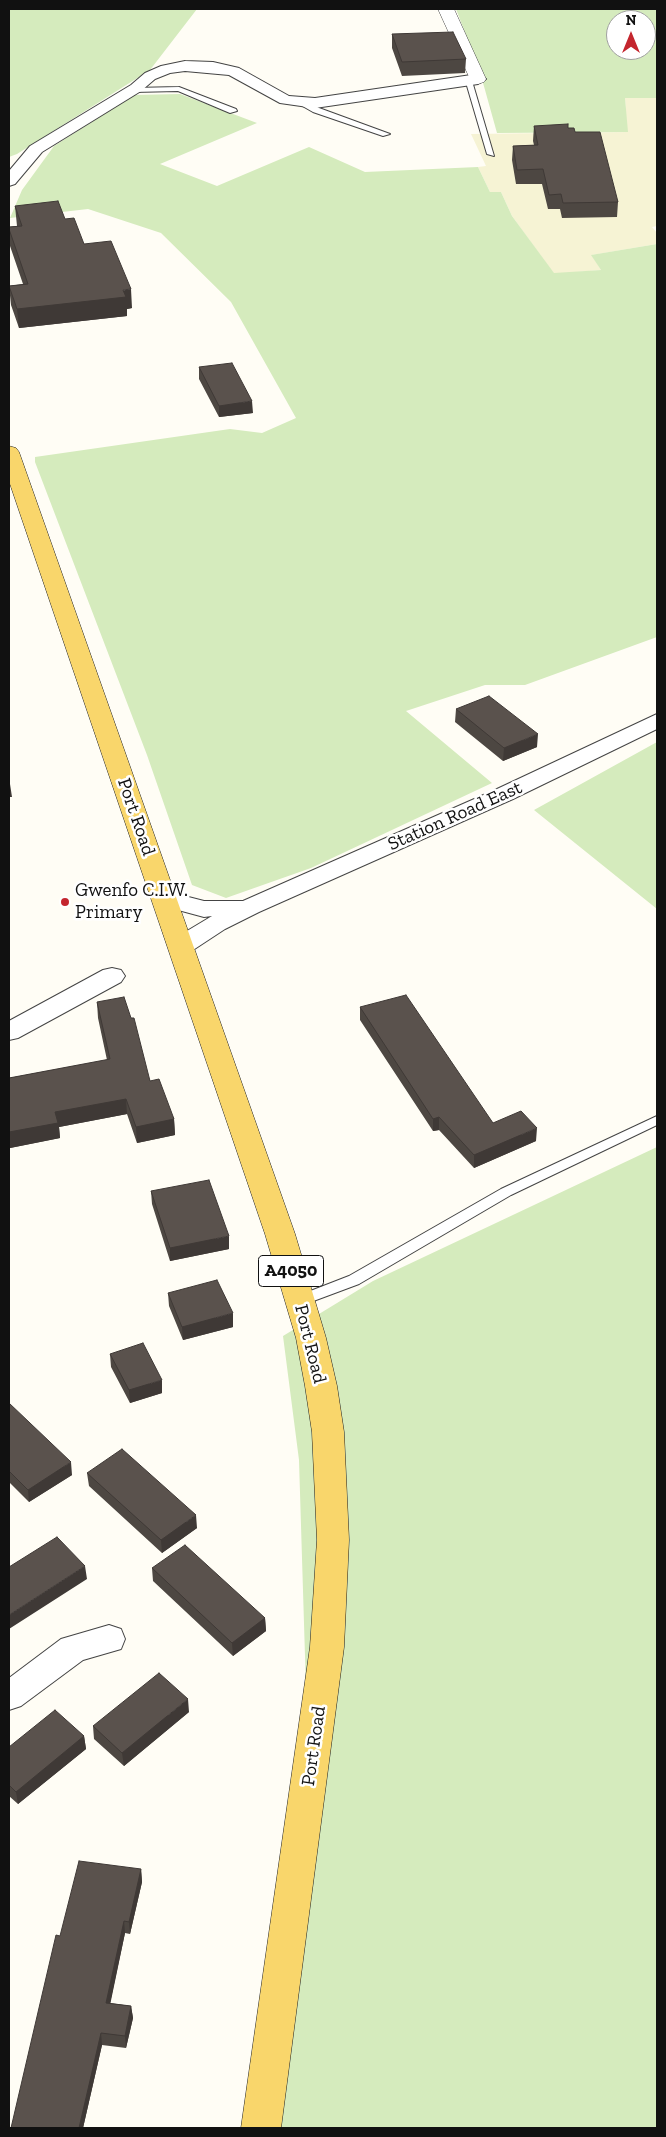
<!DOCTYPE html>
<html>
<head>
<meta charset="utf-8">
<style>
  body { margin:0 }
  #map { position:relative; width:666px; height:2137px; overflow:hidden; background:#fffdf5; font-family:"Zilla Slab",serif }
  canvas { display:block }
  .frame { position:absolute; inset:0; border:10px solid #111; pointer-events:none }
  .north { position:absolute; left:606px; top:10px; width:50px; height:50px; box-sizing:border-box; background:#fff; border:1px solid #a0a0a0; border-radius:50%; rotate:0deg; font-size:14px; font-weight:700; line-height:20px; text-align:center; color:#111 }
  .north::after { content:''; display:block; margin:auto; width:18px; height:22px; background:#c4262e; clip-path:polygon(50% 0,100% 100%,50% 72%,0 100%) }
</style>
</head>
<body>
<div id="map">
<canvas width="666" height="2137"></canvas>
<div class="frame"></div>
<div class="north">N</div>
</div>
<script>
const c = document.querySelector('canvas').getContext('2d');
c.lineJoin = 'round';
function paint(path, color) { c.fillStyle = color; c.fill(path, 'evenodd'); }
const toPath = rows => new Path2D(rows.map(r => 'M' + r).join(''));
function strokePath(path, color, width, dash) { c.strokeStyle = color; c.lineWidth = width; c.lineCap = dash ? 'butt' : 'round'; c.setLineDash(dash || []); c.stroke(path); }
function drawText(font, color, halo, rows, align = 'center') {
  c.font = font + ' "Zilla Slab",serif'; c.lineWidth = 5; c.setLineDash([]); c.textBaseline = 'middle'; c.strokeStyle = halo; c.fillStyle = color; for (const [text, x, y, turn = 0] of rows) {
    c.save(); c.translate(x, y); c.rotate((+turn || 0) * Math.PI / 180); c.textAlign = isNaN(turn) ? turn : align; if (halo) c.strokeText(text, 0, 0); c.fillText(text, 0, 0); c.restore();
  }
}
const farmland = toPath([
  [625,98,657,98,657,226,652,227,657,233,657,244,592,255,601,270,554,274,512,216,501,192,490,192,478,167,486,166,471,134,627,132]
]);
const green = toPath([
  [9,9,197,9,150,70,17,154,9,157],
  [456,9,657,9,657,98,625,98,628,132,497,133,480,72],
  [616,20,646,20,646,50,616,50],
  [180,94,257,123,160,164,217,186,309,147,365,172,478,167,490,192,501,192,512,216,554,273,601,270,591,255,657,244,657,637,525,685,485,685,406,711,492,783,311,868,226,898,192,885,147,755,35,462,35,457,230,429,262,433,296,418,231,302,161,233,88,209,10,218,22,190,54,146,134,95],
  [657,742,657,909,534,810],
  [657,1147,657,2128,242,2128,306,1689,299,1460,283,1336,373,1281]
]);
const service = toPath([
  [465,79,472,81,494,156,487,154,465,79],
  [179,87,236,109,237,111,230,113,178,91,133,92,129,90,133,88,179,87],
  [299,100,305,100,319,108,390,134,383,136,313,112,299,104,299,100],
  [657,1116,657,1125,511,1195,359,1284,300,1306,295,1305,293,1301,295,1297,349,1276,501,1189,657,1116]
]);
const minor = toPath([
  [185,61,213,62,239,68,289,96,315,98,478,74,486,79,478,84,315,108,280,103,229,75,185,71,170,73,155,79,141,91,42,152,15,184,9,186,9,171,30,146,131,85,145,73,161,66,185,61],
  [657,714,657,729,513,799,259,912,225,929,190,952,181,954,172,952,169,946,172,940,212,916,204,917,156,904,153,899,156,894,165,891,204,901,243,901,497,789,657,714],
  [112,968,121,970,125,976,121,982,18,1038,9,1040,9,1021,103,970,112,968],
  [109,1625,121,1629,125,1639,121,1649,83,1660,21,1706,9,1710,9,1678,61,1639,109,1625]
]);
const tertiary = toPath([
  [438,9,454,9,486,79,484,82,478,84,470,79,438,9]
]);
const primary = toPath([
  [9,446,16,448,19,452,295,1234,326,1338,337,1386,344,1432,349,1540,344,1647,281,2128,241,2128,310,1647,317,1540,312,1432,305,1386,296,1338,265,1234,9,481,9,446]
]);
const wall = toPath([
  [392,34,466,59,465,73,402,76,392,48],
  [534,126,575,132,618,202,617,217,562,218,560,209,548,209,542,184,516,184,512,160,513,146,534,145,533,141],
  [15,206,65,219,132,308,127,309,127,316,19,328,11,305,9,286,23,284,10,246,9,227,17,226],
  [199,367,253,413,219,417,199,379],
  [456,709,537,747,503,761,455,722],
  [97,1002,150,1081,174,1119,175,1135,137,1143,127,1114,59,1127,60,1138,10,1148,9,1143,9,1078,107,1060,98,1018],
  [360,1007,493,1123,536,1141,474,1168,439,1130,433,1131,360,1020],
  [151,1191,229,1249,170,1261,152,1204],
  [168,1293,233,1327,183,1340,169,1306],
  [110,1354,162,1393,130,1403,111,1367],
  [9,1403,72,1475,29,1502,9,1482],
  [87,1473,197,1528,162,1553,89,1486],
  [152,1568,265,1618,266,1631,233,1656,153,1581],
  [189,1712,124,1766,94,1739,93,1726],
  [84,1736,86,1749,18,1804,9,1796,9,1747],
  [141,1869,142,1882,130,1934,125,1933,110,2003,131,2006,133,2018,126,2048,102,2045,83,2128,11,2128]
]);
const shadedWall = toPath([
  [131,289,132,308,127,309,127,316,19,328,17,309],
  [252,401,253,413,219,417,219,406],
  [538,734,537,747,503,761,504,748],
  [10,784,12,797,9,797,9,785],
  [126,1099,127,1114,59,1127,60,1138,10,1148,9,1132,55,1112],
  [439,1117,439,1130,433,1131,433,1119],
  [174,1119,175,1135,137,1143,136,1127],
  [537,1128,536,1141,474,1168,474,1155],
  [229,1236,229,1249,170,1261,170,1248],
  [233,1313,233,1327,183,1340,182,1327],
  [162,1380,162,1393,130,1403,129,1390],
  [71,1462,72,1475,29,1502,28,1490],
  [196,1515,197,1528,162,1553,161,1540],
  [85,1566,87,1579,9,1629,9,1615],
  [265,1618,266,1631,233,1656,232,1643],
  [188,1699,189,1712,124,1766,122,1753],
  [84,1736,86,1749,18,1804,16,1792],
  [141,1869,142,1882,130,1934,129,1922],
  [124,1921,125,1933,108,2015,106,2003],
  [131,2006,133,2018,126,2048,125,2036],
  [101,2033,102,2045,83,2128,79,2128]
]);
const building = toPath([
  [453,32,466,59,402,62,392,34,453,32],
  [568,124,568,128,574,128,575,132,600,132,618,202,563,203,561,194,549,195,543,169,517,170,513,146,538,145,534,126,568,124],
  [58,201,65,219,74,218,84,244,111,241,131,289,123,290,126,297,17,309,9,286,28,284,9,229,9,227,22,226,15,206,58,201],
  [232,363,252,401,219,406,199,367,232,363],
  [489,696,538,734,504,748,456,709,489,696],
  [406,995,493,1123,521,1111,537,1128,474,1155,439,1117,433,1119,360,1007,406,995],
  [124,997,131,1018,134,1018,150,1081,159,1079,174,1119,136,1127,126,1099,55,1112,58,1123,9,1132,9,1078,110,1059,97,1002,124,997],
  [209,1180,229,1236,170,1248,151,1191,209,1180],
  [217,1280,233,1313,182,1327,168,1293,217,1280],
  [143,1343,162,1380,129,1390,110,1354,143,1343],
  [9,1403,71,1462,28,1490,9,1471,9,1403],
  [122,1449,196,1515,161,1540,87,1473,122,1449],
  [57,1537,85,1566,9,1615,9,1567,57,1537],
  [185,1545,265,1618,232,1643,152,1568,185,1545],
  [159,1673,188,1699,122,1753,93,1726,159,1673],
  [55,1710,84,1736,16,1792,9,1785,9,1747,55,1710],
  [79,1861,141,1869,129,1922,124,1921,106,2003,131,2006,125,2036,101,2033,79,2128,11,2128,56,1935,60,1936,79,1861]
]);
const markers = [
  [65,902,5,"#c4262e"]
];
const shields = [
  [291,1271,65]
];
const shieldNames = [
  ["A4050",291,1271]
];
const streetNames = [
  ["Station Road East",455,816,-24],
  ["Port Road",136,817,71],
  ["Port Road",310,1344,76],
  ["Port Road",314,1746,-82]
];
const poiNames = [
  ["Gwenfo C.I.W.",75,891],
  ["Primary",75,913]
];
paint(farmland, '#f6f3d4');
paint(green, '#d5ebbd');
strokePath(service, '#444', 2);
strokePath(minor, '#444', 2);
strokePath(tertiary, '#444', 1);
strokePath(primary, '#222', 1);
paint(service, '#fff');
paint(minor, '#fff');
paint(tertiary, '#fff');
paint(primary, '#f9d66b');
paint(wall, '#4d4742');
paint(shadedWall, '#3f3936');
paint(building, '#5a524d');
strokePath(building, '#3f3936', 1);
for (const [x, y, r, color] of markers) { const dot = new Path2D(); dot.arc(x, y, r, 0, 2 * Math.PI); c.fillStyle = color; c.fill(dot); strokePath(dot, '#fff', 2); }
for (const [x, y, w] of shields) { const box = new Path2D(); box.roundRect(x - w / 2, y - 15.5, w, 31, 4); c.fillStyle = '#fff'; c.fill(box); strokePath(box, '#111', 1); }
drawText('bold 18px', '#111', null, shieldNames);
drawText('19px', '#111', '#fff', streetNames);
drawText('19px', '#111', '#fff', poiNames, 'left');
</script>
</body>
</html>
